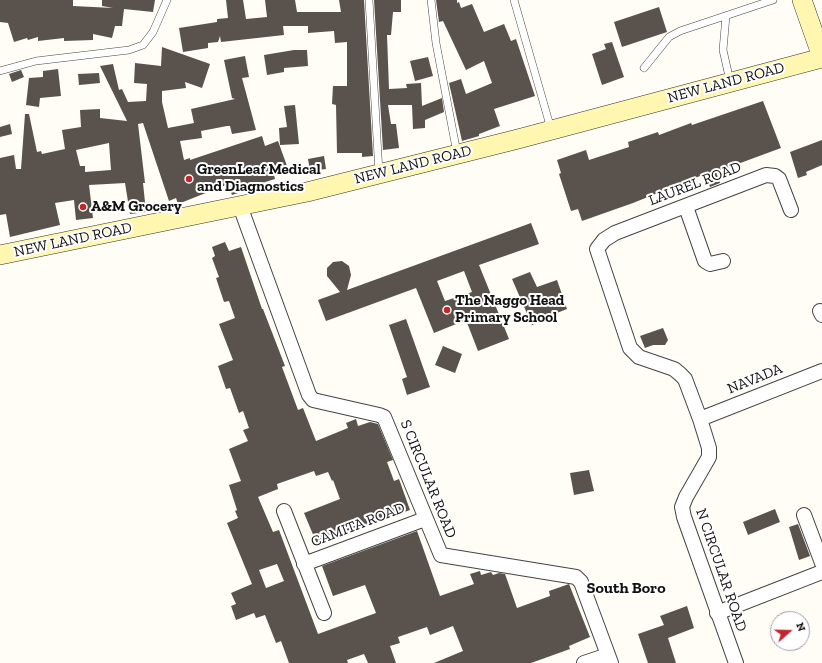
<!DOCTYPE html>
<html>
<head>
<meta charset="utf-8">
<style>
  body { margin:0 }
  #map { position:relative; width:822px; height:663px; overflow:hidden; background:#fffdf5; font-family:"Zilla Slab",serif }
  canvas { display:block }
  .north { position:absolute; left:770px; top:611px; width:40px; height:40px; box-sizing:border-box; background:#fff; border:1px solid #a0a0a0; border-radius:50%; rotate:70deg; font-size:11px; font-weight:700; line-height:16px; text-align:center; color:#111 }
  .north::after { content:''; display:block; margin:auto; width:14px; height:18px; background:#c4262e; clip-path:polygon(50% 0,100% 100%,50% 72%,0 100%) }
</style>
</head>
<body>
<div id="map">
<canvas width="822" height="663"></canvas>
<div class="north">N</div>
</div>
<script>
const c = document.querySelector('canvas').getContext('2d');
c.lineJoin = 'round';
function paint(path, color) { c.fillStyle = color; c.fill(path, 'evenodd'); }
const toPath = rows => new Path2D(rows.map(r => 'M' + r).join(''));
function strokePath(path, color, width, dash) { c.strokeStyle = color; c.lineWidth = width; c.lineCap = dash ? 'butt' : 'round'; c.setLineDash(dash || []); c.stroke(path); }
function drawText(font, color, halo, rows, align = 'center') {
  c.font = font + ' "Zilla Slab",serif'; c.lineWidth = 4; c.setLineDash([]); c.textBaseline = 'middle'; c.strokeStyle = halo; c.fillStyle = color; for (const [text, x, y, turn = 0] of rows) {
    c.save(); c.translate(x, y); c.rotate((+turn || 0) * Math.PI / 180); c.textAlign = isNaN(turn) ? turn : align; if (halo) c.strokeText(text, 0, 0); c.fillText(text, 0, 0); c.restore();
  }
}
const building = toPath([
  [0,0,73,0,73,6,113,8,102,6,102,0,155,0,153,12,124,9,122,26,115,26,112,38,93,34,93,40,64,41,64,38,38,41,38,37,28,40,27,38,14,42,8,23,0,22],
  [226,0,243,0,246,19,267,17,265,0,295,0,297,12,341,12,339,0,364,0,373,156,362,157,362,153,337,153,336,105,332,104,333,86,347,86,347,42,335,43,334,31,308,33,308,26,283,26,284,35,221,42,220,36,218,42,208,43,208,48,183,52,179,28,217,22,217,19,228,18],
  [374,0,401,0,401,12,393,12,391,35,387,35,389,89,407,88,406,84,421,83,422,106,442,98,444,112,425,120,425,128,413,129,412,105,388,105,391,124,396,124,399,148,383,150],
  [436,0,457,0,457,3,459,2,461,8,472,4,484,32,504,24,511,41,516,39,535,96,494,109,500,126,479,134,479,136,462,141,449,83,461,79,466,94,492,83,484,61,466,70,443,21,439,22],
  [659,7,667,32,622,47,614,22],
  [612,42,624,77,602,85,592,54,606,49,604,44],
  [162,47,210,64,202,88,185,82,186,88,162,91,162,102,168,128,194,123,191,109,235,99,232,98,224,60,245,56,249,77,242,78,256,130,232,134,230,126,227,126,201,131,202,138,180,141,184,160,190,158,190,160,262,136,265,146,278,141,287,166,273,171,275,179,246,188,247,190,232,195,230,190,227,191,226,185,178,204,176,198,169,201,143,123,138,124,145,183,143,183,146,212,130,214,125,183,89,185,93,218,76,220,74,200,55,203,60,225,10,237,6,214,0,215,0,158,14,155,16,169,21,169,25,114,29,114,37,152,41,151,42,154,65,149,62,130,81,127,80,110,100,109,100,118,127,121,100,66,113,64,119,90,122,89,128,102,146,101,147,84,134,83,135,63,161,66],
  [109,143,111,170,85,172,85,166,80,166,76,150],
  [294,50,307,50,308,66,284,68,284,72,267,75,264,55],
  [428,57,433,76,415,81,410,61],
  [58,69,61,96,40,98,39,107,26,105,29,78,43,77,43,71],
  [21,70,24,77,12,82,9,74],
  [99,73,100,83,79,85,78,74],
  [763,101,781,148,716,172,720,183,710,187,705,174,633,203,582,221,578,209,571,211,559,174,561,173,557,160,586,150,589,160,629,147,628,142,658,132,659,135,691,123,692,125],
  [295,105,299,144,280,145,279,128,287,127,284,106],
  [10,124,12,134,0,137,0,127],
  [822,140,822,165,806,172,807,175,798,178,790,152],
  [324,156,326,169,310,171,308,159],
  [531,223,539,244,479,265,509,339,478,351,466,320,434,333,416,288,326,321,318,300,340,292,327,276,327,268,333,262,342,261,349,266,351,275,347,290],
  [464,271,472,292,445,301,437,281],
  [225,242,229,251,241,247,262,309,263,309,285,366,282,367,298,410,303,408,316,441,348,428,346,423,356,419,358,426,370,422,378,424,393,460,387,462,394,481,399,479,410,510,317,544,304,513,340,499,333,480,332,481,328,472,316,476,314,471,277,484,278,489,258,497,273,532,279,530,318,634,376,613,365,585,333,596,322,566,417,531,440,596,474,584,470,574,480,571,481,575,491,572,493,575,499,573,505,574,517,608,550,596,549,591,569,584,590,637,569,646,570,649,531,663,434,663,463,651,453,626,430,635,427,627,398,637,400,643,390,646,396,663,368,663,364,654,347,660,348,663,289,663,281,641,276,643,265,615,256,618,254,613,236,620,231,606,236,604,231,593,252,584,227,523,238,518,235,511,237,510,229,485,241,481,229,449,248,441,243,430,249,428,243,411,239,413,230,388,226,389,218,366,233,360,219,324,235,318,229,301,224,302,216,278,219,277,212,258,215,256,212,247],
  [277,564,284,581,266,588,259,570],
  [530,272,537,287,557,280,567,309,544,318,545,320,532,325,512,279],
  [406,319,430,387,407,395,402,379,407,377,389,325],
  [663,328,668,340,665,345,653,345,645,348,640,336],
  [443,346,462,354,455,373,435,365],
  [589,470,594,491,574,495,570,473],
  [775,509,780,522,748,535,743,522],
  [798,524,810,556,799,560,789,527],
  [687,606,694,628,668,638,676,663,648,663,638,634,664,625,660,616]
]);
const lane = toPath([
  [369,0,379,173],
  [431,0,436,43,457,153],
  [514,0,551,129],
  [726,16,723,50,730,81],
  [644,68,669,37,680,31,773,0],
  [0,71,36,61,129,50,143,45,153,32,167,0]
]);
const street = toPath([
  [240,206,309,395,313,400,379,415,384,417,441,555,576,577,581,582,611,663],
  [686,207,705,261,710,264,723,261],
  [820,311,822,315],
  [700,419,822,371],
  [284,511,324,613],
  [804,515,822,563],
  [304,564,425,519],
  [717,613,822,572],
  [584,663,608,655],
  [736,663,684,517,682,507,686,497,709,457,709,448,700,419,685,379,680,374,674,369,639,357,630,348,597,249,604,240,615,233,766,175,775,176,779,179,791,210]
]);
const secondary = toPath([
  [802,0,822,57],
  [0,255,307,192,518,139,822,58]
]);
const markers = [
  [189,179,4,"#c4262e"],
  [83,207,4,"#c4262e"],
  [447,310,4,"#c4262e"]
];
const streetNames = [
  ["NEW LAND ROAD",726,83,-15],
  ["NEW LAND ROAD",413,165,-14],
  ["LAUREL ROAD",695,184,-21],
  ["NEW LAND ROAD",73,240,-12],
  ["NAVADA",755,379,-22],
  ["S CIRCULAR ROAD",428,479,68],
  ["CAMITA ROAD",358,525,-21],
  ["N CIRCULAR ROAD",721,570,71]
];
const poiNames = [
  ["GreenLeaf Medical",197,170],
  ["and Diagnostics",197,187],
  ["A&M Grocery",91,207],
  ["The Naggo Head",455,301],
  ["Primary School",455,318]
];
const neighbourhoodNames = [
  ["South Boro",626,588]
];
paint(building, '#5a524d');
strokePath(lane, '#444', 8);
strokePath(street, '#444', 16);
strokePath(secondary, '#333', 20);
strokePath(lane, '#fff', 7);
strokePath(street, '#fff', 14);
strokePath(secondary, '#fff6b0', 19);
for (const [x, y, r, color] of markers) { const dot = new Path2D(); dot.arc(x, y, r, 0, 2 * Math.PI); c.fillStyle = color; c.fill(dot); strokePath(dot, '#fff', 1.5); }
drawText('15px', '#111', '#fff', streetNames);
drawText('bold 15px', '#111', '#fff', poiNames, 'left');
drawText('bold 16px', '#111', '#fff', neighbourhoodNames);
</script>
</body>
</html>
